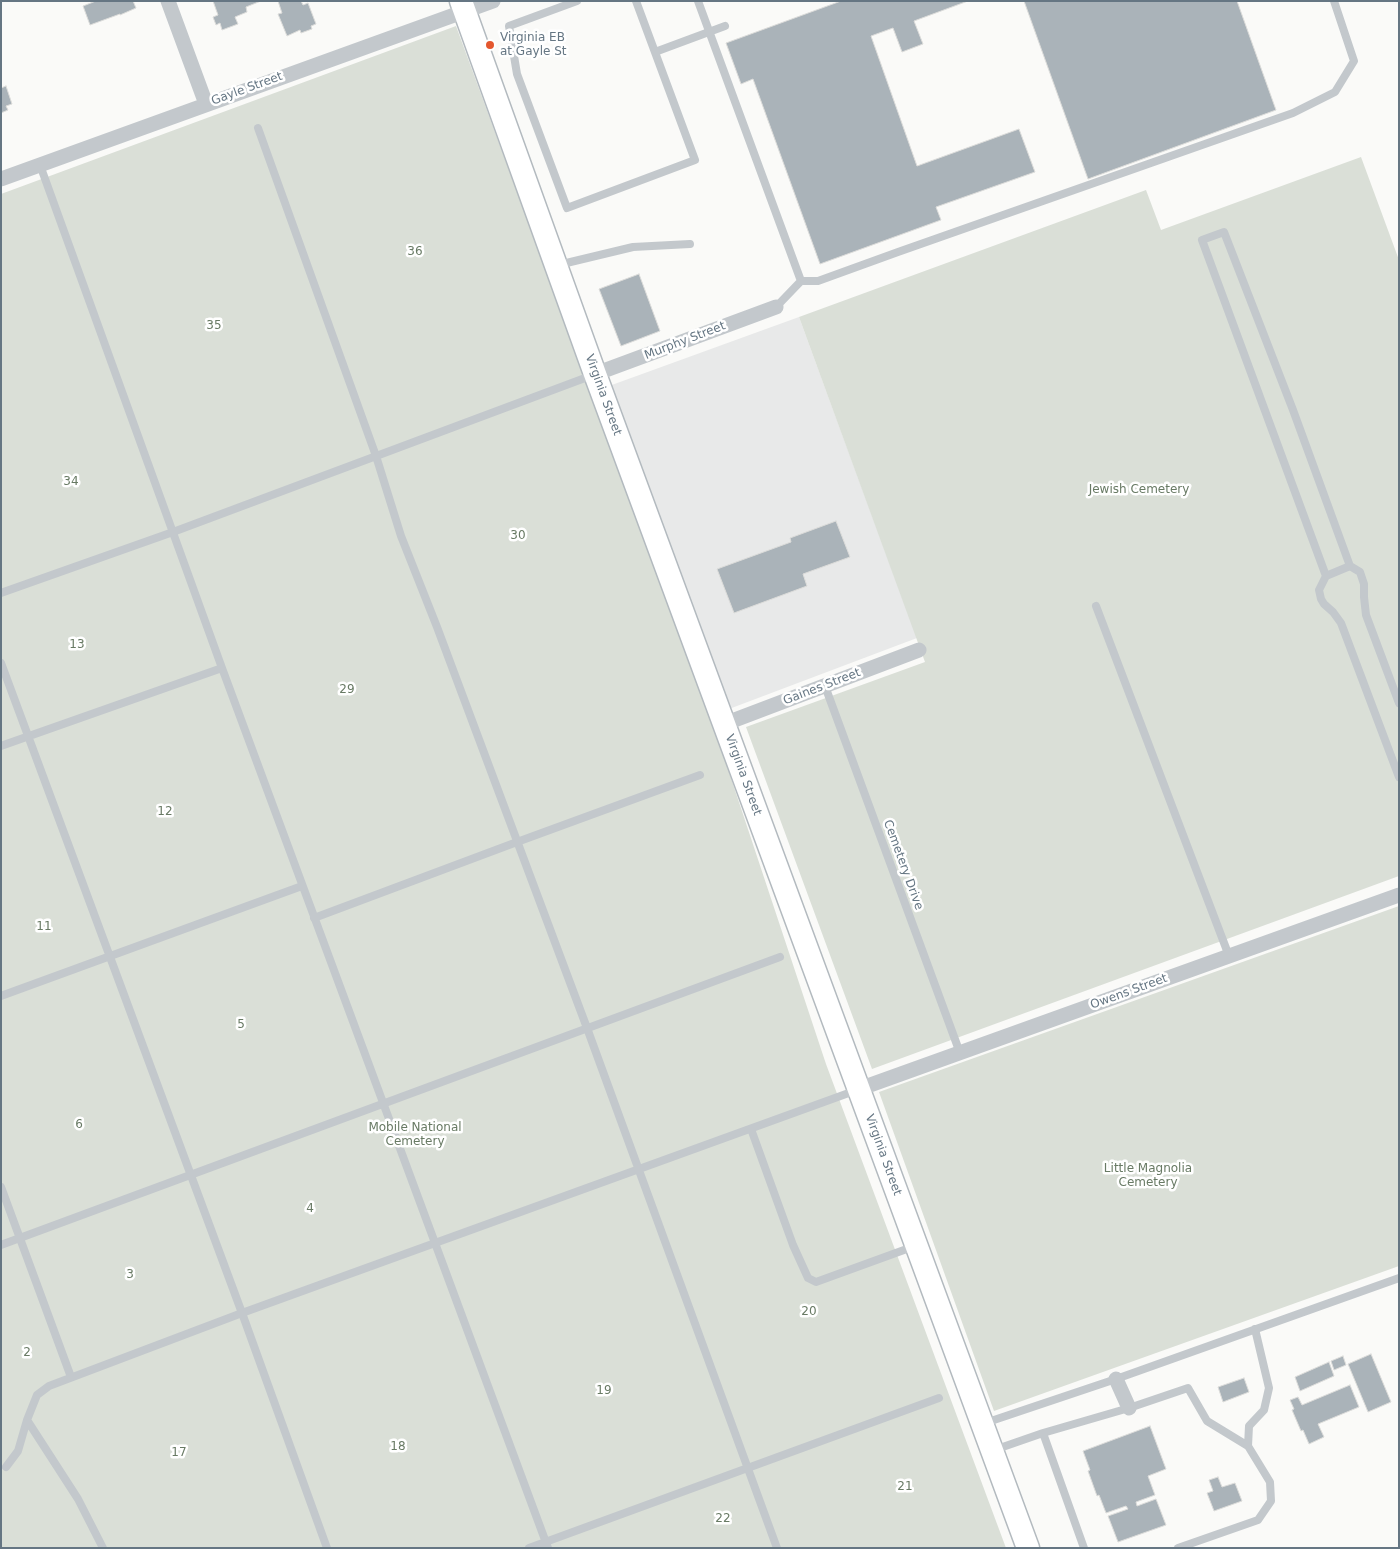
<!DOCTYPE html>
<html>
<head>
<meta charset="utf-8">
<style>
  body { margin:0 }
  #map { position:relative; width:1400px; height:1549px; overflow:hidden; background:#fafaf8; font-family:"DejaVu Sans",sans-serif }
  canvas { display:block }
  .frame { position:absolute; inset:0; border:2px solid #657683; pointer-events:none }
</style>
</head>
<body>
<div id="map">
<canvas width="1400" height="1549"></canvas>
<div class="frame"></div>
</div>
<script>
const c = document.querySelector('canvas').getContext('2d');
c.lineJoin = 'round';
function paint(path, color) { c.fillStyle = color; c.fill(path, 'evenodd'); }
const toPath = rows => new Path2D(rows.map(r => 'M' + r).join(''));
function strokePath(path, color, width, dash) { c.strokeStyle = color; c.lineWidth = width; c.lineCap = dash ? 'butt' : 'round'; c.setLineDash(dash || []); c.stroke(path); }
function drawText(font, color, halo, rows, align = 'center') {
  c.font = font + ' "DejaVu Sans",sans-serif'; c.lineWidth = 5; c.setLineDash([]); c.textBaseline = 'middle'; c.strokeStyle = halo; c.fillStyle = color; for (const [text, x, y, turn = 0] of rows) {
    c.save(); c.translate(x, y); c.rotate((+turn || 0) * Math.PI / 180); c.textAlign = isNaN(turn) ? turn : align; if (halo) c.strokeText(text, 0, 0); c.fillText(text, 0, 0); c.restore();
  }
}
const built = toPath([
  [799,317,917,638,729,709,609,386]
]);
const green = toPath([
  [456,26,719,742,826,1064,1006,1548,1,1548,1,194],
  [1361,157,1399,260,1399,876,872,1069,746,727,925,662,799,317,1146,190,1161,230],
  [1399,906,1399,1266,994,1411,879,1092]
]);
const building = toPath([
  [96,1,133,1,136,8,120,15,120,14,90,25,83,6,96,1],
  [213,1,261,1,246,7,247,12,235,17,238,24,222,30,220,23,216,25,213,17,218,15,213,1],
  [278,1,301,1,303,5,308,3,316,24,311,26,312,29,301,33,300,30,287,36,278,14,282,13,278,1],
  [841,1,968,1,914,21,923,44,902,52,893,28,871,36,917,166,1019,129,1035,172,936,207,941,220,820,264,753,79,741,84,726,43,841,1],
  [1024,1,1237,1,1276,110,1088,179,1024,1],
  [6,86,12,104,6,106,8,110,1,113,1,88,6,86],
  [639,274,660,331,621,346,599,289,639,274],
  [836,521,850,557,803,574,807,586,734,613,717,569,791,542,790,538,836,521],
  [1371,1354,1391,1402,1368,1412,1348,1364,1371,1354],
  [1343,1356,1346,1365,1334,1370,1331,1361,1343,1356],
  [1329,1362,1334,1376,1300,1391,1295,1377,1329,1362],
  [1244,1378,1249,1392,1223,1402,1218,1387,1244,1378],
  [1350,1385,1359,1407,1318,1424,1324,1437,1309,1444,1303,1430,1301,1431,1292,1410,1294,1409,1290,1400,1298,1397,1302,1405,1350,1385],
  [1150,1426,1166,1469,1148,1476,1155,1495,1136,1502,1137,1506,1156,1499,1166,1525,1118,1542,1108,1516,1128,1509,1126,1506,1106,1513,1099,1495,1097,1496,1088,1471,1090,1470,1083,1451,1150,1426],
  [1218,1477,1222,1487,1235,1483,1242,1501,1214,1511,1207,1493,1213,1491,1209,1480,1218,1477]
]);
const lane = toPath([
  [577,1,509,26,517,74,567,208,695,160,636,1],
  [698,1,801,281],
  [655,52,725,26],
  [258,128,376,456,401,536,437,627,587,1028,777,1548],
  [40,165,222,668,548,1548],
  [558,265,633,247,690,244],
  [776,307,801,281,818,281,898,252,1293,113,1335,92,1354,61,1334,1],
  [1326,576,1202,240,1224,232,1293,410,1350,566],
  [1,593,173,532,593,375],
  [1096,606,1229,956],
  [1,663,242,1313,327,1548],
  [825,686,960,1053],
  [1399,703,1366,615,1364,597,1364,584,1360,572,1350,566,1326,576,1319,590,1321,599,1324,604,1333,612,1341,623,1399,777],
  [1,746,222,668],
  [314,918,517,842,700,775],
  [1,996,302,886],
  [751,1129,793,1245,808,1278,816,1282,915,1246],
  [1,1187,71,1377],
  [1,1245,780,957],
  [985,1423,1116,1379,1399,1278],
  [1043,1433,1084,1548],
  [994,1450,1043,1433,1129,1408,1188,1388,1207,1421,1248,1446],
  [6,1467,18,1451,27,1420],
  [103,1548,78,1499,27,1420,37,1395,49,1386,242,1313,857,1090],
  [529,1548,939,1398],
  [1178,1548,1258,1520,1271,1501,1270,1482,1248,1446,1249,1426,1264,1410,1269,1388,1255,1329]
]);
const street = toPath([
  [168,1,206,104],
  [1,179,493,1],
  [595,374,776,307],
  [724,724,919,650],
  [859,1089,1399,895],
  [1116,1379,1129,1408]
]);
const secondary = toPath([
  [461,1,595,374,1028,1548]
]);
const markers = [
  [490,45,5,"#e4572e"]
];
const poiNames = [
  ["Virginia EB",500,38],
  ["at Gayle St",500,52]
];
const streetNames = [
  ["Gayle Street",247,89,-20],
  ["Murphy Street",685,341,-21],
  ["Virginia Street",603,395,70],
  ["Gaines Street",822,687,-21],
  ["Virginia Street",743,775,70],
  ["Cemetery Drive",903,865,70],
  ["Owens Street",1129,992,-20],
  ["Virginia Street",883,1155,70]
];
const parkNames = [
  ["36",415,252],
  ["35",214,326],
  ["34",71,482],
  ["Jewish Cemetery",1139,490],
  ["30",518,536],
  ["13",77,645],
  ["29",347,690],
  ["12",165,812],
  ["11",44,927],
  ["5",241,1025],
  ["6",79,1125],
  ["Mobile National",415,1128],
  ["Cemetery",415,1142],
  ["Little Magnolia",1148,1169],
  ["Cemetery",1148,1183],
  ["4",310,1209],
  ["3",130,1275],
  ["20",809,1312],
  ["2",27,1353],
  ["19",604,1391],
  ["18",398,1447],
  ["17",179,1453],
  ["21",905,1487],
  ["22",723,1519]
];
paint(built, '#e8e9e9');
paint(green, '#dadfd7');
paint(building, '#aab3b9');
strokePath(building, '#dcdcda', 1);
strokePath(secondary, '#b3babf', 25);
strokePath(lane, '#c3c8cc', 8);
strokePath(street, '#c3c8cc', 15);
strokePath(secondary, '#fff', 22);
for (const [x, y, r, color] of markers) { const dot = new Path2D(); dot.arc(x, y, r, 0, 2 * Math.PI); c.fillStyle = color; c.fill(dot); strokePath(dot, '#fff', 2); }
drawText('12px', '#657683', '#fff', poiNames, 'left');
drawText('12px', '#657683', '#fff', streetNames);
drawText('12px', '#687a64', '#fff', parkNames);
</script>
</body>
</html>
